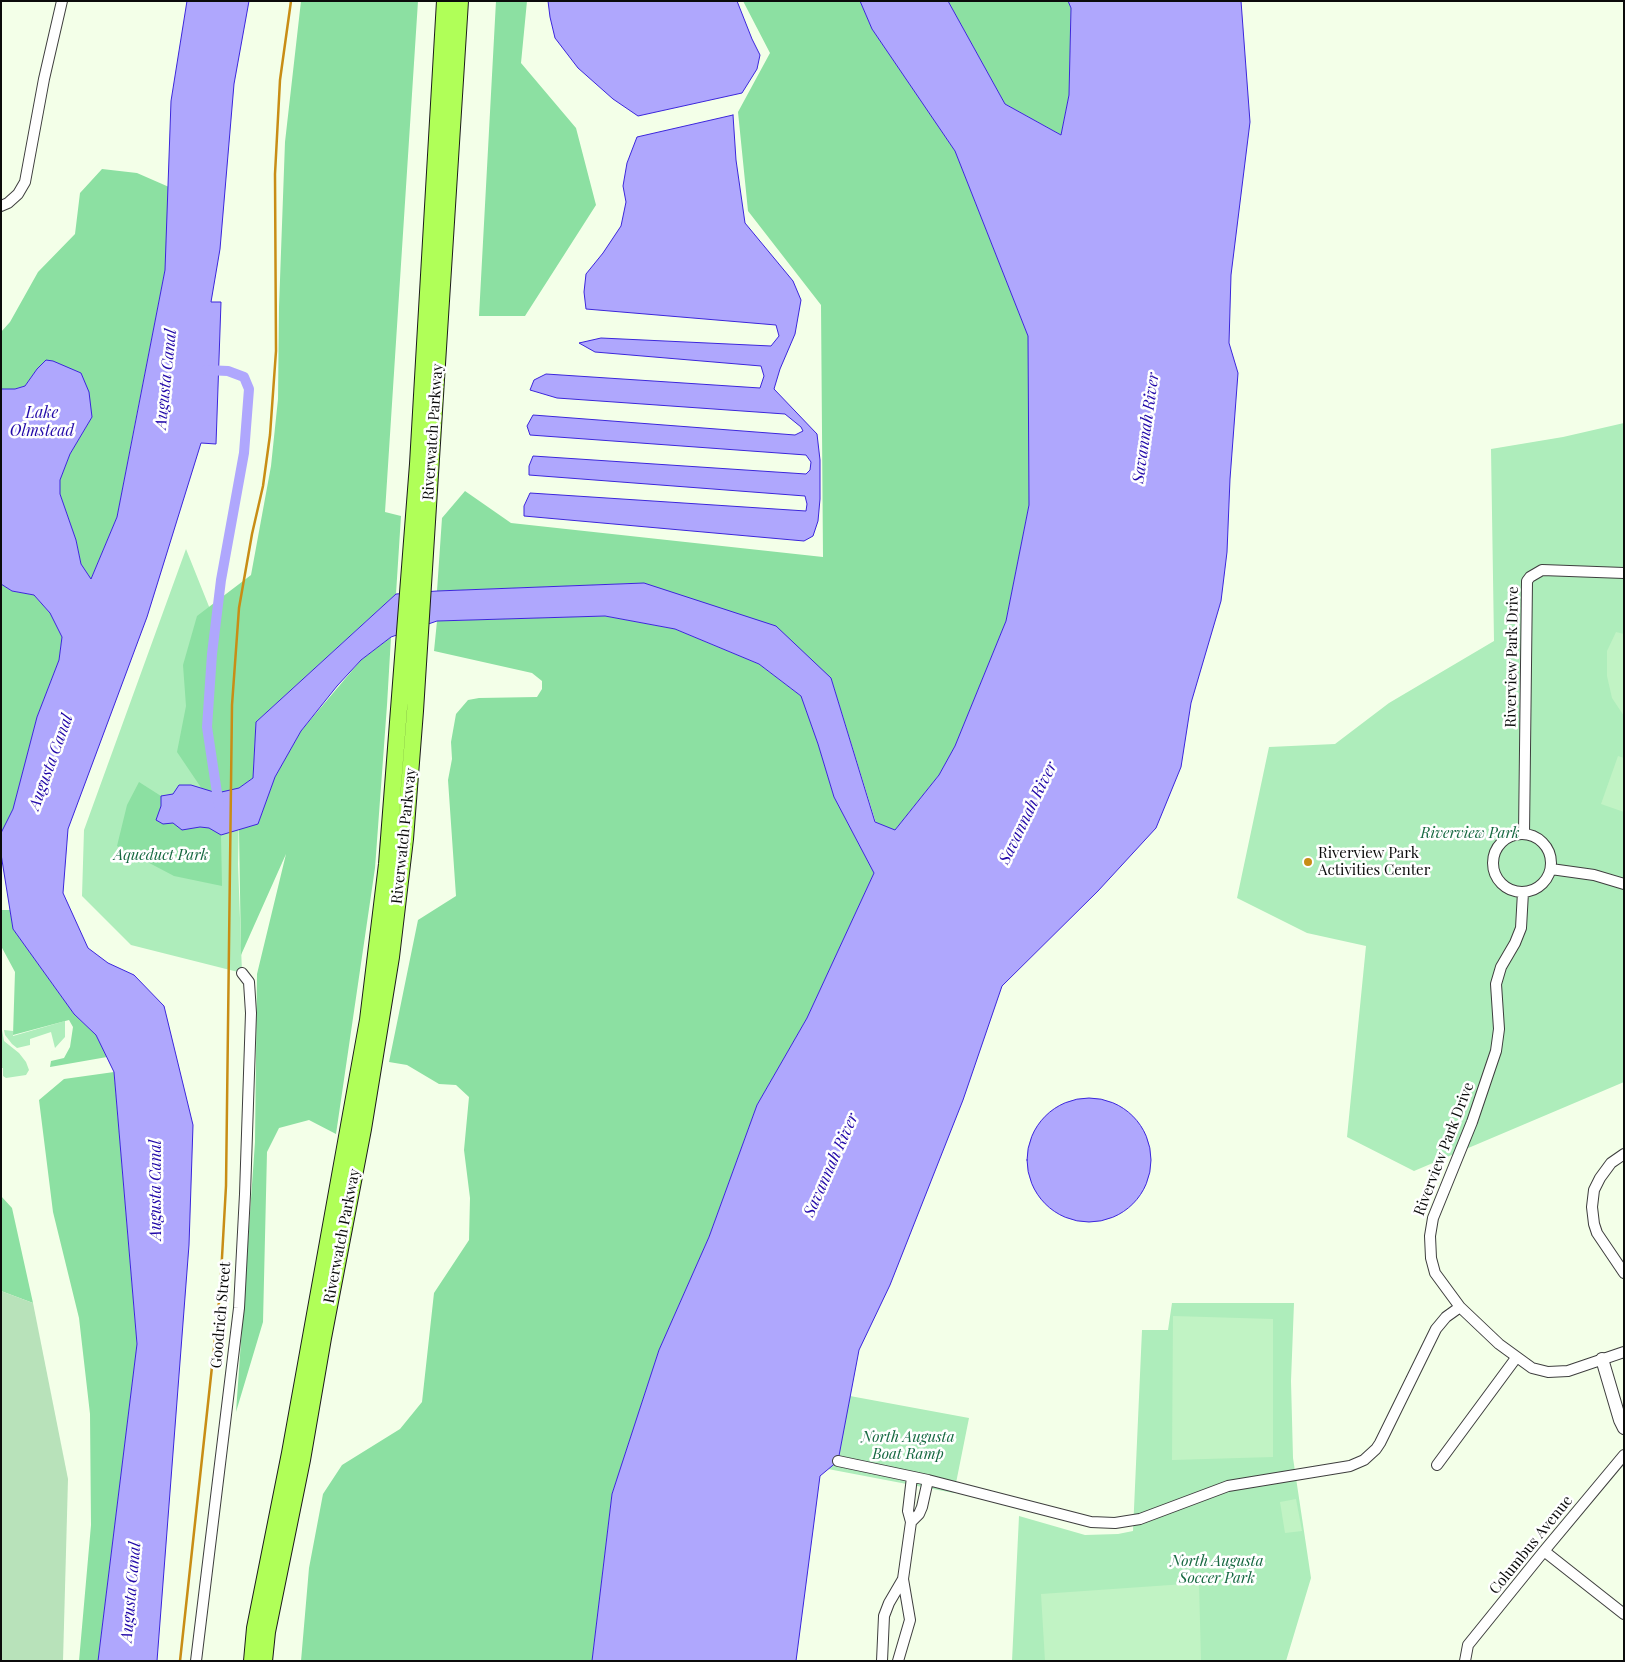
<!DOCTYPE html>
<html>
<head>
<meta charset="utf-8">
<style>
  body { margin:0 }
  #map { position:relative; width:1625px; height:1662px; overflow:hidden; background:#f3ffe8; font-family:"Playfair Display",serif }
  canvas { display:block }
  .frame { position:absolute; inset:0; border:2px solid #0b0b0b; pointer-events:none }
</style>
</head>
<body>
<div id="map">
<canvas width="1625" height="1662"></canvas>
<div class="frame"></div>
</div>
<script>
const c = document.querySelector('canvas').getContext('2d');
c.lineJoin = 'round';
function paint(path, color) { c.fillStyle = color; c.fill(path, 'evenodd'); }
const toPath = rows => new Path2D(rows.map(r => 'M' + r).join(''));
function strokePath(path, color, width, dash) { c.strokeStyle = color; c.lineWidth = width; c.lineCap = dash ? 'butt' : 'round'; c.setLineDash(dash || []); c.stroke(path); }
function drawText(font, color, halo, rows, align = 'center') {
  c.font = font + ' "Playfair Display",serif'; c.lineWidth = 5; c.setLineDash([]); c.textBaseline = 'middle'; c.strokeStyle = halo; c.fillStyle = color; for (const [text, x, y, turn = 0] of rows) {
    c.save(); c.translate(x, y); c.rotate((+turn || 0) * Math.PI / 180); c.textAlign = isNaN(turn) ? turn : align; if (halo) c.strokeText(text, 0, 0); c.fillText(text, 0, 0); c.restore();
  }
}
const green = toPath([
  [1624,423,1624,1082,1414,1171,1347,1137,1366,946,1307,933,1237,898,1269,747,1335,744,1389,703,1494,641,1491,449,1563,437],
  [186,549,210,609,240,750,238,864,242,973,131,945,82,896,84,830],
  [65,1021,65,1037,55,1048,51,1032,30,1039,30,1045,17,1048,12,1044,5,1035,4,1030,13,1031,13,1036],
  [1,1024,4,1041,19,1053,26,1062,29,1070,26,1075,6,1078,3,1076,3,1068,1,1068],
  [1172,1303,1294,1303,1291,1381,1293,1458,1311,1578,1286,1661,1012,1661,1019,1516,1085,1535,1118,1534,1133,1531,1142,1330,1168,1330],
  [850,1396,969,1418,954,1493,828,1469,838,1461]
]);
const forest = toPath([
  [301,1,418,1,385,512,401,516,396,594,256,722,253,778,239,788,217,793,202,789,177,752,186,706,183,665,197,616,251,575,271,466,278,399,279,307,285,142],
  [496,1,527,1,521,63,576,128,596,205,525,316,479,316],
  [743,1,860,1,872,29,955,151,1028,336,1029,505,1006,621,955,746,939,775,895,830,876,823,831,678,644,583,437,591,442,518,465,491,511,523,823,557,821,305,748,211,738,112,770,53],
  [948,1,1068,1,1071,8,1069,95,1061,135,1005,104],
  [102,169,137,173,169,187,165,270,136,418,117,517,91,579,81,564,76,540,60,494,60,480,70,454,92,417,81,373,67,368,37,369,25,386,15,389,1,389,1,332,10,322,38,272,75,234,80,193],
  [1,584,12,591,34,595,50,613,62,637,59,660,37,717,13,809,1,833],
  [605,616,675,629,759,664,801,696,818,744,834,797,874,873,807,1018,757,1105,709,1237,659,1350,612,1494,592,1661,301,1661,309,1568,323,1494,342,1465,400,1429,422,1402,434,1293,469,1240,470,1198,464,1150,469,1097,456,1085,439,1084,407,1065,389,1062,418,920,456,896,448,780,452,759,451,742,456,714,468,700,479,698,537,697,542,689,542,681,532,673,434,651,437,621],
  [391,637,387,705,375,868,336,1134,309,1120,279,1128,267,1152,263,1322,236,1412,255,1142,257,974,286,854,241,955,239,829,258,824,275,777,301,731,361,660],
  [139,782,161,796,161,806,156,820,173,823,182,830,200,827,209,828,221,835,222,886,174,876,117,846,127,805],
  [1,910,10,910,13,929,74,1014,96,1035,107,1057,50,1067,51,1061,64,1058,70,1047,73,1027,69,1020,13,1035,15,972,1,946],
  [114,1072,137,1345,98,1661,79,1661,91,1525,90,1414,79,1318,53,1212,39,1100,64,1079],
  [1,1196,12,1208,33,1303,1,1291]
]);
const cemetery = toPath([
  [1,1291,33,1303,68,1479,63,1661,1,1661]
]);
const pitch = toPath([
  [1616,632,1624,634,1624,716,1612,698,1607,676,1607,651],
  [1618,756,1624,758,1624,812,1601,804],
  [1173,1316,1273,1319,1273,1457,1172,1460],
  [1296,1499,1302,1531,1285,1533,1280,1502],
  [1199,1583,1201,1661,1045,1661,1041,1594]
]);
const water = toPath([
  [187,1,249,1,234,84,220,249,211,302,221,302,216,444,201,443,147,617,68,829,63,893,88,948,108,963,134,975,164,1006,193,1125,189,1245,157,1661,98,1661,137,1344,114,1072,96,1035,74,1014,13,929,1,854,1,833,13,809,37,717,59,660,62,637,50,613,34,595,12,591,1,584,1,389,15,389,25,386,37,369,46,360,53,361,81,373,89,392,92,417,70,454,60,480,60,494,76,540,81,564,91,579,117,517,165,270,171,101,187,1],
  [548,1,737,1,752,39,760,55,757,69,742,93,638,116,613,99,578,68,555,38,550,17,548,1],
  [860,1,948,1,1005,104,1061,135,1069,95,1071,8,1068,1,1241,1,1250,122,1231,275,1229,343,1238,373,1230,479,1227,552,1221,601,1191,703,1181,767,1156,828,1098,891,1002,986,963,1100,890,1285,859,1350,838,1461,820,1476,796,1661,592,1661,612,1494,659,1350,709,1237,757,1105,807,1018,874,873,834,797,818,744,801,696,759,664,675,629,605,616,437,621,391,637,361,660,337,686,301,731,275,777,258,824,221,835,209,828,200,827,182,830,173,823,163,824,156,820,161,806,161,796,173,794,179,785,191,785,217,793,239,788,253,778,256,722,396,594,437,591,644,583,776,626,831,678,875,822,895,830,939,775,955,746,1006,621,1029,505,1028,336,955,151,872,29,860,1],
  [733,115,736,160,745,223,793,281,801,300,795,334,780,369,774,389,817,434,820,460,820,499,818,521,813,536,804,541,524,516,524,506,530,493,806,511,807,504,805,496,529,475,529,466,533,456,806,474,810,470,811,462,806,455,530,435,527,426,533,415,795,435,803,431,801,427,785,414,557,398,530,390,534,380,546,374,760,388,764,376,761,366,595,352,579,343,601,338,771,346,779,336,776,325,586,309,584,292,586,274,603,253,621,226,626,202,623,186,627,163,637,137,733,115],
  '1027 1160a62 62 0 1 1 124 0a62 62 0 1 1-124 0Z'
]);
const canal = toPath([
  [206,370,228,371,244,377,249,389,244,453,221,580,212,654,207,727,219,806]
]);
const minor = toPath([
  [1,206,8,203,18,194,25,182,44,79,62,1],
  '1493 863a29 29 0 1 1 58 0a29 29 0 1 1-58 0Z',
  [1524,834,1527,581,1530,577,1542,570,1624,573],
  [1551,869,1594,875,1624,884],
  [1523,892,1521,928,1515,943,1501,967,1496,984,1499,1029,1496,1051,1472,1122,1433,1218,1430,1236,1431,1258,1435,1273,1460,1307,1499,1344,1532,1368,1548,1372,1568,1371,1624,1352],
  [1624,1154,1611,1163,1600,1178,1594,1190,1592,1207,1594,1224,1597,1233,1624,1273],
  [838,1461,928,1480,1091,1522,1115,1523,1140,1519,1228,1486,1350,1466,1364,1460,1376,1449,1380,1443,1436,1329,1446,1317,1460,1307],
  [1437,1465,1516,1358],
  [911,1522,919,1514,922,1507,928,1480],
  [1544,1551,1624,1614],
  [196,1661,239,1308,245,1194,251,1013,249,982,242,973],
  [882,1661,884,1616,889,1603,903,1579],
  [898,1661,910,1620,903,1579,911,1522,908,1511,912,1477],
  [1465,1661,1468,1645,1544,1551,1624,1455]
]);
const tertiary = toPath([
  [1602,1359,1620,1420,1624,1428]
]);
const primary = toPath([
  [252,1661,255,1628,290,1453,368,1020,387,864,418,464,445,1],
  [264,1661,267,1632,302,1460,323,1338,363,1129,391,957,405,839,415,711,460,1]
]);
const rail = toPath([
  [180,1661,220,1293,226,1186,232,705,239,608,252,534,263,486,270,435,276,351,275,174,280,80,291,1]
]);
const markers = [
  [1308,862,5,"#c88d15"]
];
const streetNames = [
  ["Riverwatch Parkway",433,432,-86],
  ["Riverview Park Drive",1512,657,-89],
  ["Riverwatch Parkway",404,836,-84],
  ["Riverview Park Drive",1444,1149,-69],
  ["Riverwatch Parkway",342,1236,-79],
  ["Goodrich Street",221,1315,-85],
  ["Columbus Avenue",1531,1545,-51]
];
const parkNames = [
  ["Riverview Park",1470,833],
  ["Aqueduct Park",161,855],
  ["North Augusta",908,1437],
  ["Boat Ramp",908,1454],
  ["North Augusta",1217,1561],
  ["Soccer Park",1217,1578]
];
const poiNames = [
  ["Riverview Park",1318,853],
  ["Activities Center",1318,870]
];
const waterNames = [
  ["Augusta Canal",166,379,-84],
  ["Lake",42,413],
  ["Olmstead",42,431],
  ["Savannah River",1146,428,-82],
  ["Augusta Canal",51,762,-70],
  ["Savannah River",1028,813,-64],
  ["Savannah River",831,1165,-66],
  ["Augusta Canal",156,1190,-90],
  ["Augusta Canal",131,1592,-85]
];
paint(green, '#aeedbb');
paint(forest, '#8ce0a2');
paint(cemetery, '#b8e2ba');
paint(pitch, '#c1f3c4');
paint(water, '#afa7fd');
strokePath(water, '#3b26db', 1);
strokePath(canal, '#afa7fd', 10);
strokePath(minor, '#3e3e3e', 12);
strokePath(tertiary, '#3e3e3e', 14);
strokePath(primary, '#1c1c1c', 18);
strokePath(minor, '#fff', 10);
strokePath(tertiary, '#fff', 12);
strokePath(primary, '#b0ff58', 16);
strokePath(rail, '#c88d15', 2.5);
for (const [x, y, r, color] of markers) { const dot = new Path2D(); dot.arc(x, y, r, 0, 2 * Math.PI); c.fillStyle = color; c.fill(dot); strokePath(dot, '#fff', 2); }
drawText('15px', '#0b0b0b', '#fff', streetNames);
drawText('italic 15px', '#156840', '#fff', parkNames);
drawText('15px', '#0b0b0b', '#fff', poiNames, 'left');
drawText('italic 16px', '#2108a8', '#fff', waterNames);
</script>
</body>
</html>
